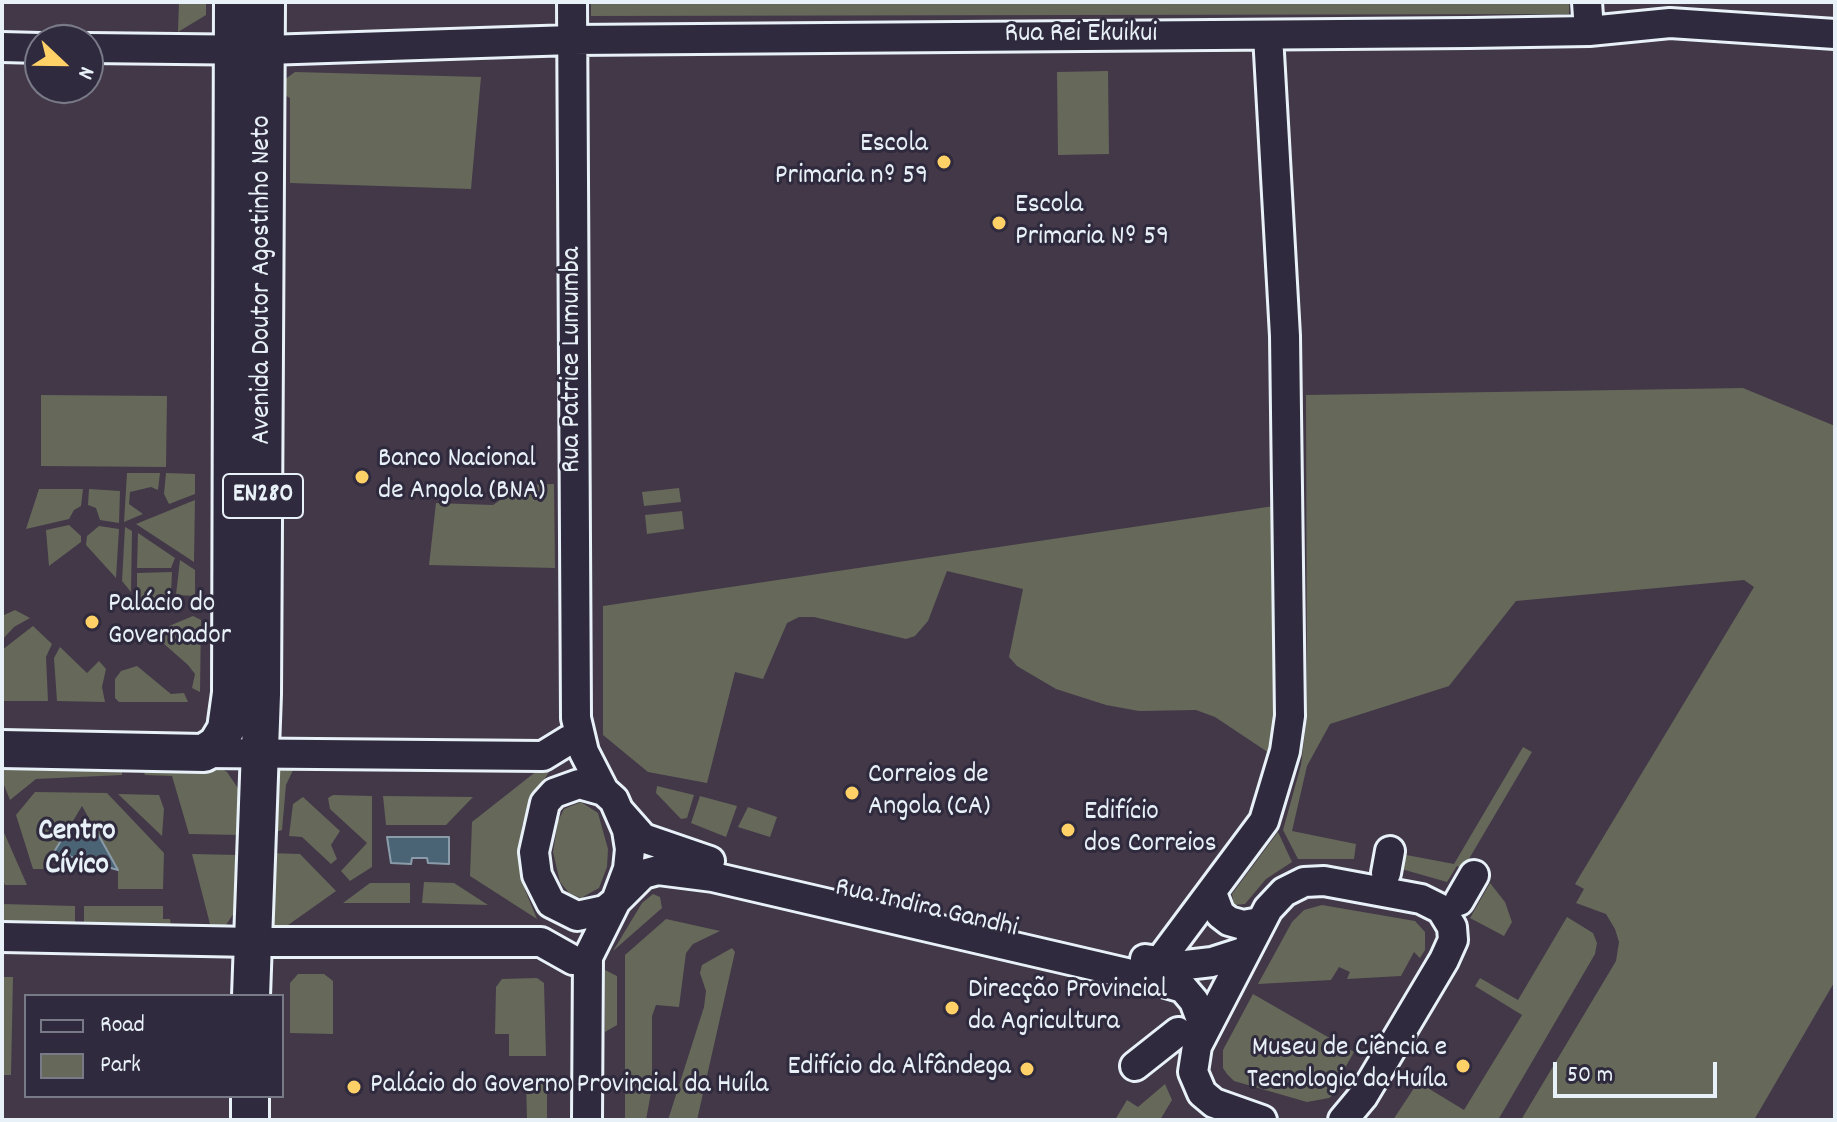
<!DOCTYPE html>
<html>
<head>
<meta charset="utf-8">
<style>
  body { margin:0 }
  #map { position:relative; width:1837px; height:1122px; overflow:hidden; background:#423848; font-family:Dekko,sans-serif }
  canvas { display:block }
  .frame { position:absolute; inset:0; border:4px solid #e8f1f8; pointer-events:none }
  .legend { position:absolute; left:24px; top:994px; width:260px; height:104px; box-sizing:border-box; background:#2f2a3d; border:2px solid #797a88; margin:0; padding:10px 14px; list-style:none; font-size:24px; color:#e8f1f8 }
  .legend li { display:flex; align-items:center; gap:16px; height:40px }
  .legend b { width:40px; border:2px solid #797a88 }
  .north { position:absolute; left:24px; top:24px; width:80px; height:80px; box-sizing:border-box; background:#2f2a3d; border:2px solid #797a88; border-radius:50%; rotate:112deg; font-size:22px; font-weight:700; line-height:32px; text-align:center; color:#e8f1f8 }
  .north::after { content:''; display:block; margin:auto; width:28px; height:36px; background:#ffd166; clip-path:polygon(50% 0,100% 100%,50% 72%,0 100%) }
  .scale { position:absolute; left:1553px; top:1062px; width:164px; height:36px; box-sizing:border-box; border:4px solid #e8f1f8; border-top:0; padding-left:10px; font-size:24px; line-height:28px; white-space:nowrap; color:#e8f1f8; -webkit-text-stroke:6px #2f2a3d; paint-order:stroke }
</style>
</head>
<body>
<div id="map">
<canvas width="1837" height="1122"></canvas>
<div class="frame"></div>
<ul class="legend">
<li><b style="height:10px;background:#2f2a3d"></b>Road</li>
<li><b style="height:22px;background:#66685a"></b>Park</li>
</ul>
<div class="north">N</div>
<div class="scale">50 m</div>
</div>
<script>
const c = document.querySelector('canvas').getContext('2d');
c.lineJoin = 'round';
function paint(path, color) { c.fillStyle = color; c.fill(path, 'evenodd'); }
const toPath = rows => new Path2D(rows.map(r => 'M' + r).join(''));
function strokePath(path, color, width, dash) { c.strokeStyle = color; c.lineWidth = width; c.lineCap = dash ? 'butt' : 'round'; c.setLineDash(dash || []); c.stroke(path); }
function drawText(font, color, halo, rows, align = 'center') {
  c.font = font + ' Dekko,sans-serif'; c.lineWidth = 6; c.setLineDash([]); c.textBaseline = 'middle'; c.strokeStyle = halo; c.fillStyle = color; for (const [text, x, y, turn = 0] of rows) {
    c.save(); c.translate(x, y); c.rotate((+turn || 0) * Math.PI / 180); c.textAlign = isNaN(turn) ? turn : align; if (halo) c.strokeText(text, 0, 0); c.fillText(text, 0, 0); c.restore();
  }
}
const green = toPath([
  [179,2,206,2,206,15,178,32],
  [591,2,1569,2,1569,14,591,16],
  [1108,71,1109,154,1058,155,1057,72],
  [295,72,481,77,471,189,290,183,290,98,277,91,277,85],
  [1743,388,1835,426,1835,981,1754,1120,1521,1120,1616,961,1619,942,1615,929,1606,914,1576,903,1584,889,1575,884,1754,587,1744,580,1516,601,1449,686,1330,724,1307,766,1292,831,1356,844,1354,859,1298,859,1283,830,1301,765,1307,716,1306,395],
  [41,395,167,396,166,467,41,466],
  [127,473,160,473,158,490,151,487,130,492,129,504,143,514,124,522],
  [166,473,195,474,195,494,169,504,164,494],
  [554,484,555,568,429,565,436,503,493,505,521,485],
  [679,488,681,502,644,506,642,492],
  [39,489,83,489,81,506,74,510,69,519,26,529],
  [89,489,120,491,119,523,100,520,96,508,88,505],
  [195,500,194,562,136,524],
  [1274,506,1273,739,1269,753,1215,717,1196,710,1139,711,1106,705,1056,689,1017,666,1009,657,1023,589,947,571,928,621,915,636,906,639,814,617,799,617,787,623,763,679,735,672,707,783,648,772,603,735,603,606],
  [682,511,684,529,647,534,645,515],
  [69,525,81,536,81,542,49,566,46,530],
  [99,526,119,529,116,578,86,545,87,536],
  [125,527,132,531,131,592,122,581],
  [138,533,175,558,171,568,137,568],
  [180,560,195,570,195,596,176,595],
  [172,572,171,595,163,596,152,610,137,596,137,573],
  [15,610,30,618,14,627,2,640,2,616],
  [193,616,201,620,200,692,192,688,195,674,188,665,163,643,169,626],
  [33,626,52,644,46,657,48,701,2,701,2,650],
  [60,647,87,673,99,661,106,669,102,687,105,702,57,701,54,658],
  [137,666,171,694,184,693,188,702,119,702,115,698,115,679,121,671],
  [1523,747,1532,752,1463,869,1457,866,1447,882,1398,868,1401,854,1454,864],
  [2,761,122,765,122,775,36,779,10,800,2,780],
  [141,765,218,767,227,772,242,794,240,835,189,834,172,776,145,775],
  [278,766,295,766,286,785,282,830,269,834,271,774],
  [538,770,550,770,531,801,522,826,520,851,525,890,537,919,470,876,472,822],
  [657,786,694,795,687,818,681,819,656,793],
  [35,792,107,793,164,853,163,889,118,889,118,870,82,806,44,869,33,869,16,815],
  [118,794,159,795,164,809,162,836],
  [333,795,372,796,372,867,350,881,341,871,367,843,330,809,328,798],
  [383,796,473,797,446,825,386,825],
  [700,796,737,806,726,837,691,823],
  [303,797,340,831,331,845,337,859,331,864,302,837,289,836,293,804],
  [581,802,598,813,608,849,607,867,599,888,581,898,569,893,560,882,553,852,558,821,564,809],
  [748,807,777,817,770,837,738,827],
  [2,828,27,885,5,885,2,879],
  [1278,832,1292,862,1266,879,1245,904,1234,905,1232,894],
  [268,853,300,854,336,891,284,928,269,927],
  [192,854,238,855,236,910,226,925,211,928],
  [424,882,454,883,488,905,422,903],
  [370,883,410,883,410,903,343,903],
  [1490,883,1505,902,1512,922,1504,936,1470,918],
  [653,894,660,897,662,908,613,951,642,903],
  [2,904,75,906,75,925,2,923],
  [1322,905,1415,921,1425,932,1425,950,1420,958,1414,952,1401,976,1347,979,1350,972,1339,967,1331,980,1258,984,1292,922,1304,910],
  [84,906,163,906,163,919,170,919,171,926,84,925],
  [1567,917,1593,933,1597,943,1595,954,1498,1120,1393,1120,1418,1082,1464,1110,1522,1015,1475,986,1480,978,1518,1000],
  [666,919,720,931,693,944,686,953,679,1007,656,1005,652,1016,652,1087,646,1120,625,1120,625,955],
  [732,948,735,952,697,1120,668,1120,704,1007,706,991,700,973,702,965],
  [605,970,617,976,617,1025,605,1032],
  [298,974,324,974,333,981,333,1034,290,1033,290,983],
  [2,977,13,977,11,1075,2,1075],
  [502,979,537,978,544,983,546,1056,509,1056,509,1034,495,1034,496,987],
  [1253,994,1354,1052,1341,1075,1346,1082,1337,1092,1329,1098,1307,1102,1234,1081,1227,1074,1223,1068,1223,1050],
  [547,1078,547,1120,527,1120,526,1079],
  [1165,1084,1172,1100,1160,1120,1115,1120,1127,1100,1138,1107]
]);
const water = toPath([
  [70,826,94,827,118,870,54,852,70,826],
  [387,837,449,837,449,864,428,863,427,858,412,858,411,864,391,863,387,837]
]);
const minor = toPath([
  [572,2,576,718,584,752,604,791],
  [1587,2,1589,31],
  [2,47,40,48],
  [88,48,266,50,572,40,1469,33,1589,31,1670,23,1835,34],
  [204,753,543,756,569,740],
  [579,784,604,791,614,800,627,830,630,849,628,869,616,901,605,910,577,916,551,903,537,875,534,852,545,803,554,793,579,784],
  [620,812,643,838,710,861],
  [1386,873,1390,851],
  [1212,893,1220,914,1229,921,1243,925,1260,922],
  [1459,901,1474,875],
  [2,937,252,942,541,942,573,960],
  [1145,959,1186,965,1212,962,1246,951],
  [1159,962,1264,821,1285,751,1290,716,1285,336,1268,35],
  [1135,1066,1178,1032],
  [587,1120,588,957,616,901,643,874,658,870,713,877,1152,979,1183,988,1194,1001,1205,1030],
  [1262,1120,1214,1103,1202,1093,1193,1072,1197,1046,1268,909,1284,892,1304,882,1324,881,1421,899,1441,909,1452,927,1453,940,1444,960,1363,1096,1343,1120]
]);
const major = toPath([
  [2,749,204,753,217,744,226,729,231,693,233,2],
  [251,996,262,694,266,2],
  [250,1120,250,1096]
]);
const markers = [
  [944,162,8,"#ffd166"],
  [999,223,8,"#ffd166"],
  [362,477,8,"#ffd166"],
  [92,622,8,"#ffd166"],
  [852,793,8,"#ffd166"],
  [1068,830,8,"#ffd166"],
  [952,1008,8,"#ffd166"],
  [1463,1066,8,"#ffd166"],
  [1027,1069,8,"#ffd166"],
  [354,1087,8,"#ffd166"]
];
const shields = [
  [263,496,80]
];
const shieldNames = [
  ["EN280",263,496]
];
const streetNames = [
  ["Rua Rei Ekuikui",1081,36],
  ["Avenida Doutor Agostinho Neto",264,280,-90],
  ["Rua Patrice Lumumba",574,360,-90],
  ["Rua Indira Gandhi",926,910,13]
];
const poiNames = [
  ["Escola",928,146,"right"],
  ["Primaria nº 59",928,178,"right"],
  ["Escola",1015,207],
  ["Primaria Nº 59",1015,239],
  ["Banco Nacional",378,461],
  ["de Angola (BNA)",378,493],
  ["Palácio do",108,606],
  ["Governador",108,638],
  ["Correios de",868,777],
  ["Angola (CA)",868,809],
  ["Edifício",1084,814],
  ["dos Correios",1084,846],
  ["Direcção Provincial",968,992],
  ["da Agricultura",968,1024],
  ["Museu de Ciência e",1447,1050,"right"],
  ["Tecnologia da Huíla",1447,1082,"right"],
  ["Edifício da Alfândega",1011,1069,"right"],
  ["Palácio do Governo Provincial da Huíla",370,1087]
];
const neighbourhoodNames = [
  ["Centro",77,834],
  ["Cívico",77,868]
];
paint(green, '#66685a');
paint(water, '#4b6475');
strokePath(water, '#8a9ca9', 2);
strokePath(minor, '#e8f1f8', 34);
strokePath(major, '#e8f1f8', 42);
strokePath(minor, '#2f2a3d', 28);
strokePath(major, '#2f2a3d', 36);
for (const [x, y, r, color] of markers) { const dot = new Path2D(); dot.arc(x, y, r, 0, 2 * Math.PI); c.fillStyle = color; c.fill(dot); strokePath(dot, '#2f2a3d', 3); }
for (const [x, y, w] of shields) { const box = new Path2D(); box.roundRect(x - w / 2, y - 22, w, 44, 6); c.fillStyle = '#2f2a3d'; c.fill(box); strokePath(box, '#e8f1f8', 2); }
drawText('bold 26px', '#e8f1f8', null, shieldNames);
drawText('28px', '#e8f1f8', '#2f2a3d', streetNames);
drawText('28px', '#e8f1f8', '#2f2a3d', poiNames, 'left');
drawText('bold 30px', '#e8f1f8', '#2f2a3d', neighbourhoodNames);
</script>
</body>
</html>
